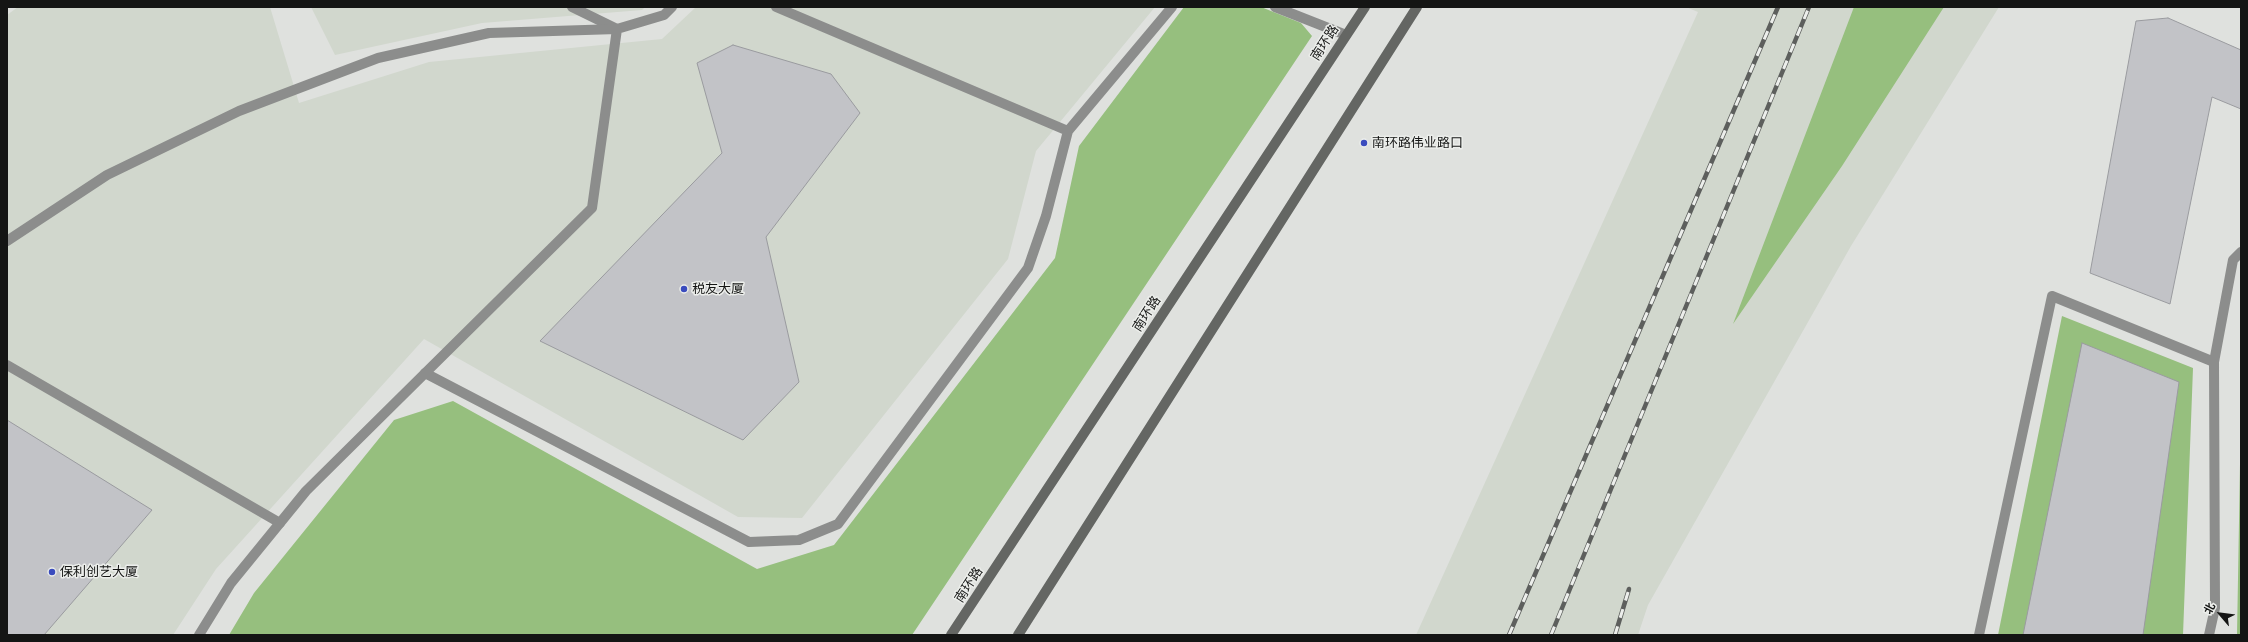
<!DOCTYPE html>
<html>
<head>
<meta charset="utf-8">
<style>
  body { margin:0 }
  #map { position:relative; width:2248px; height:642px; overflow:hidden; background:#dfe1de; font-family:"IBM Plex Serif","Noto Sans SC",serif }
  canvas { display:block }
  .frame { position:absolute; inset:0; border:8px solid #141514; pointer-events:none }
  .north { position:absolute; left:2200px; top:594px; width:40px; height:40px; -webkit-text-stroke:3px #eceeeb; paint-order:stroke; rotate:298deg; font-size:11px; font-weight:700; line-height:16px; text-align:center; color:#141514 }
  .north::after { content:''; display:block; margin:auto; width:14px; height:18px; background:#141514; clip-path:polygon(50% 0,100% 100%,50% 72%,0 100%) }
</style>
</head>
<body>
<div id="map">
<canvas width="2248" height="642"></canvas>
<div class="frame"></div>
<div class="north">北</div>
</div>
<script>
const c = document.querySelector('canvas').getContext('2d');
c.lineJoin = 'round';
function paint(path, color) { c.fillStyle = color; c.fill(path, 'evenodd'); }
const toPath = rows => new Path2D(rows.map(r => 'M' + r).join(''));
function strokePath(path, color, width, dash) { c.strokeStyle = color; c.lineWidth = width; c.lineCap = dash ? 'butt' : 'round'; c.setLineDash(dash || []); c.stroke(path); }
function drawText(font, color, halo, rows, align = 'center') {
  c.font = font + ' "IBM Plex Serif","Noto Sans SC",serif'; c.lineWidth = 3; c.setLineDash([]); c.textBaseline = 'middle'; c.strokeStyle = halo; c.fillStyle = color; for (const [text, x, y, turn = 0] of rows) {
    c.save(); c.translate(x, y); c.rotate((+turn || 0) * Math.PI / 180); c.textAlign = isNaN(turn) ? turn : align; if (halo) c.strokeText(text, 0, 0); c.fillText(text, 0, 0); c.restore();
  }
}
const built = toPath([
  [18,7,270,7,299,103,429,62,662,39,696,7,1155,7,1036,151,1008,259,802,518,738,517,424,339,216,569,173,635,7,635,7,15],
  [311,7,645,7,642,10,482,23,335,55],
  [1686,7,1999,7,1851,246,1648,605,1638,635,1416,635,1698,12]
]);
const green = toPath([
  [1184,7,1261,7,1301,23,1312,36,912,635,229,635,254,593,394,420,453,401,757,569,834,545,1055,258,1079,146],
  [1854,7,1944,7,1842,166,1733,324],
  [2062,316,2193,368,2183,635,1998,635],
  [2241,407,2241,635,2237,635]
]);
const building = toPath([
  [2168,18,2241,50,2241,109,2212,97,2170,304,2090,273,2136,21,2168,18],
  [733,45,831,74,860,113,766,237,799,382,743,440,540,341,722,153,697,63,733,45],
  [2082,343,2179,382,2143,635,2023,635,2082,343],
  [7,420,152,510,44,635,7,635,7,420]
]);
const service = toPath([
  [572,7,617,29],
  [776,7,1068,131],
  [7,365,280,523],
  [425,373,749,542,799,540,838,524,1028,268,1046,216,1068,131,1172,7],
  [1979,635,2052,296,2214,362],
  [2209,635,2215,608,2214,362,2233,260,2241,252]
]);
const minor = toPath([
  [1275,7,1346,35],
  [7,241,107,175,239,111,378,58,489,33,617,29,664,15,672,7],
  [199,635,231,583,306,491,592,208,617,29]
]);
const secondary = toPath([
  [951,635,1365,7],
  [1018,635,1417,7]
]);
const rail = toPath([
  [1509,635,1778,7],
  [1551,635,1809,7],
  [1615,635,1629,589]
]);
const markers = [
  [1364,143,4,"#3a4bbe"],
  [684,289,4,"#3a4bbe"],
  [52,572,4,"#3a4bbe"]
];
const streetNames = [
  ["南环路",1325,43,-57],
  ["南环路",1147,314,-57],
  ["南环路",969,585,-57]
];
const poiNames = [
  ["南环路伟业路口",1372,143],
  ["税友大厦",692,289],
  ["保利创艺大厦",60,572]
];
paint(built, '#d1d7cd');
paint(green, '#96bf7e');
paint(building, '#c2c3c7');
strokePath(building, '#9a9b9f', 1);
strokePath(service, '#8c8d8c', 10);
strokePath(minor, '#8c8d8c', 10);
strokePath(secondary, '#646663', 10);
strokePath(rail, '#5d5f5d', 4.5);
strokePath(rail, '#eceeeb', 3, [9]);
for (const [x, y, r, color] of markers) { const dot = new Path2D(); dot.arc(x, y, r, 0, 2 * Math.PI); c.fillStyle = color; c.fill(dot); strokePath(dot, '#eceeeb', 1.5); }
drawText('13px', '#141514', '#eceeeb', streetNames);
drawText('13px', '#141514', '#eceeeb', poiNames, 'left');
</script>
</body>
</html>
